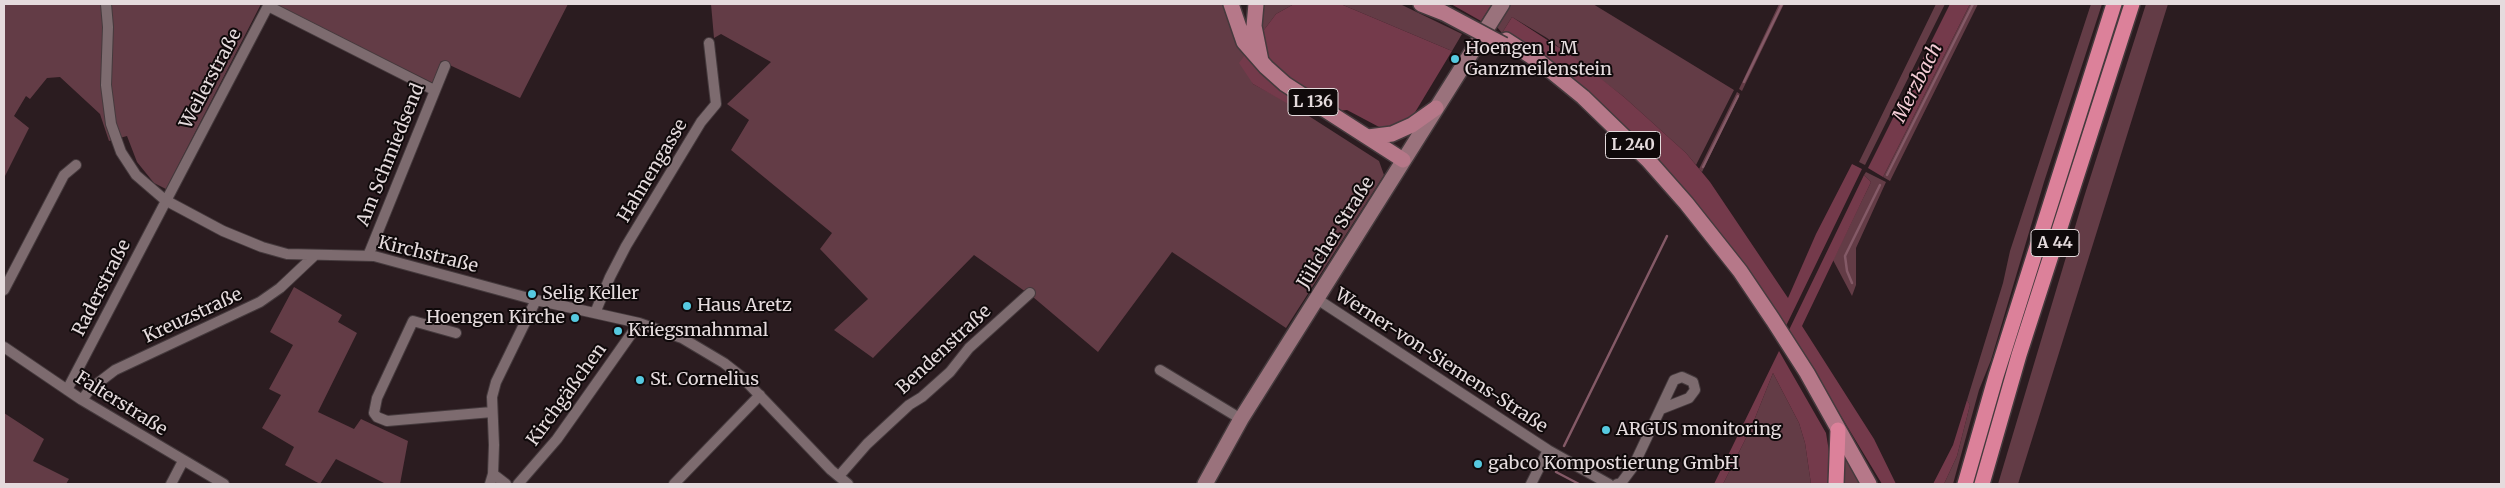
<!DOCTYPE html>
<html>
<head>
<meta charset="utf-8">
<style>
  body { margin:0 }
  #map { position:relative; width:2505px; height:488px; overflow:hidden; background:#2b1c20; font-family:Merriweather,serif }
  canvas { display:block }
  .frame { position:absolute; inset:0; border:5px solid #e5dbdd; pointer-events:none }
</style>
</head>
<body>
<div id="map">
<canvas width="2505" height="488"></canvas>
<div class="frame"></div>
</div>
<script>
const c = document.querySelector('canvas').getContext('2d');
c.lineJoin = 'round';
function paint(path, color) { c.fillStyle = color; c.fill(path, 'evenodd'); }
const toPath = rows => new Path2D(rows.map(r => 'M' + r).join(''));
function strokePath(path, color, width, dash) { c.strokeStyle = color; c.lineWidth = width; c.lineCap = dash ? 'butt' : 'round'; c.setLineDash(dash || []); c.stroke(path); }
function drawText(font, color, halo, rows, align = 'center') {
  c.font = font + ' Merriweather,serif'; c.lineWidth = 4; c.setLineDash([]); c.textBaseline = 'middle'; c.strokeStyle = halo; c.fillStyle = color; for (const [text, x, y, turn = 0] of rows) {
    c.save(); c.translate(x, y); c.rotate((+turn || 0) * Math.PI / 180); c.textAlign = isNaN(turn) ? turn : align; if (halo) c.strokeText(text, 0, 0); c.fillText(text, 0, 0); c.restore();
  }
}
const green = toPath([
  [4,4,261,4,166,189,154,183,137,162,127,136,109,141,100,114,60,77,47,78,30,99,26,96,14,116,29,128,4,178],
  [273,4,568,4,520,98,441,61,433,83],
  [711,4,1223,4,1245,54,1253,84,1287,102,1379,161,1384,175,1286,328,1172,252,1098,352,1033,297,974,255,873,358,834,330,868,299,820,249,832,233,731,150,749,120,727,104,771,62,721,34,714,38],
  [1264,4,1294,4,1276,14,1261,34],
  [1320,4,1400,4,1462,34,1452,51,1343,5],
  [1511,4,1593,4,1734,90,1696,165,1686,153,1624,97,1547,38,1512,17,1502,33,1497,27],
  [1779,4,1784,4,1742,91,1739,89],
  [1936,4,1945,4,1865,165,1859,162],
  [1970,4,1978,4,1890,181,1883,177],
  [2091,4,2102,4,2044,182,1991,360,1979,390,1953,484,1944,484,1957,456,1970,405,1967,400,2003,283,2010,251],
  [2146,4,2168,4,2018,484,1998,484,2084,197],
  [1737,92,1740,94,1702,172,1699,169],
  [1866,172,1886,182,1856,248,1856,285,1852,296,1833,260,1871,182,1864,175],
  [294,287,342,315,338,322,357,333,318,412,354,429,361,419,408,441,400,484,386,484,336,459,320,484,285,465,294,447,262,428,281,395,269,389,293,345,270,332],
  [1773,373,1799,423,1805,443,1811,484,1723,484,1751,428],
  [4,413,44,439,33,461,69,479,66,484,4,484],
  [1843,455,1860,484,1843,484]
]);
const forest = toPath([
  [1294,4,1343,5,1452,51,1411,119,1395,128,1381,128,1347,110,1306,114,1253,84,1239,63,1276,14],
  [1451,4,1492,4,1481,21],
  [1950,4,1970,4,1883,177,1868,168],
  [1512,17,1575,58,1624,97,1686,153,1710,182,1788,298,1816,234,1852,164,1862,169,1786,326,1738,258,1526,50,1502,33],
  [1864,175,1871,182,1802,326,1874,439,1896,484,1882,484,1789,330],
  [1779,351,1826,433,1832,470,1831,484,1811,484,1805,443,1799,423,1773,373,1751,428,1723,484,1714,484],
  [1967,400,1970,405,1957,456,1944,484,1933,484,1953,445]
]);
const stream = toPath([
  [1744,82,1782,4],
  [1703,167,1738,96],
  [1887,175,1973,4],
  [1852,283,1847,271,1845,256,1880,185],
  [1564,446,1667,236],
  [1558,464,1556,472,1579,484]
]);
const street = toPath([
  [106,4,108,27,106,85,111,124,121,152,136,175,165,200,223,231,262,247,287,254,374,256,536,300,639,323,682,338,724,363,742,377,831,470,848,484],
  [368,256,445,66],
  [4,290,64,175,76,165],
  [1317,299,1548,450,1609,484],
  [595,313,610,277,626,246,701,122,716,104,709,43],
  [456,333,413,321,377,398,374,413,377,417,387,421,492,412],
  [4,347,82,400,224,484],
  [1160,370,1241,419],
  [67,390,268,6,434,90],
  [82,400,90,389,115,370,260,302,280,288,315,255],
  [493,474,506,484],
  [839,476,867,444,909,405,922,397,950,372,969,348,1030,293],
  [171,484,183,461],
  [490,484,493,474,494,445,492,397,496,382,536,300],
  [518,484,557,439,639,323],
  [674,484,760,395],
  [1531,484,1548,450],
  [1617,484,1621,483,1633,467,1674,380,1682,377,1693,382,1695,390,1689,398,1661,409]
]);
const secondary = toPath([
  [1205,484,1241,419,1502,4]
]);
const primary = toPath([
  [1231,4,1244,42,1266,67,1285,84,1403,160],
  [1256,4,1254,26,1261,61],
  [1421,4,1444,13],
  [1506,40,1540,62,1583,97,1648,160,1686,203,1740,271,1773,320,1807,373,1869,484],
  [1368,137,1392,134,1412,125,1436,108]
]);
const highway = toPath([
  [1836,484,1838,430],
  [1965,484,1996,376,2114,4],
  [1982,484,2019,355,2132,4]
]);
const primaryBridge = toPath([
  [1444,13,1504,45]
]);
const markers = [
  [1455,59,5,"#56c9e0"],
  [532,294,5,"#56c9e0"],
  [687,306,5,"#56c9e0"],
  [575,318,5,"#56c9e0"],
  [618,331,5,"#56c9e0"],
  [640,380,5,"#56c9e0"],
  [1606,430,5,"#56c9e0"],
  [1478,464,5,"#56c9e0"]
];
const shields = [
  [1313,102,50],
  [1633,145,55],
  [2055,243,48]
];
const shieldNames = [
  ["L 136",1313,102],
  ["L 240",1633,145],
  ["A 44",2055,243]
];
const poiNames = [
  ["Hoengen 1 M",1465,49],
  ["Ganzmeilenstein",1465,70],
  ["Selig Keller",542,294],
  ["Haus Aretz",697,306],
  ["Hoengen Kirche",565,318,"right"],
  ["Kriegsmahnmal",628,331],
  ["St. Cornelius",650,380],
  ["ARGUS monitoring",1616,430],
  ["gabco Kompostierung GmbH",1488,464]
];
const streetNames = [
  ["Weilerstraße",211,79,-62],
  ["Am Schmiedsend",391,155,-68],
  ["Hahnengasse",653,171,-59],
  ["Jülicher Straße",1336,233,-58],
  ["Kirchstraße",428,255,14],
  ["Raderstraße",102,288,-63],
  ["Kreuzstraße",193,316,-25],
  ["Bendenstraße",944,350,-43],
  ["Werner-von-Siemens-Straße",1441,361,33],
  ["Kirchgäßchen",567,395,-54],
  ["Falterstraße",121,404,32]
];
const waterNames = [
  ["Merzbach",1918,83,-63]
];
paint(green, '#633c46');
paint(forest, '#743a4b');
strokePath(stream, '#845a67', 2.5);
strokePath(street, '#453a3d', 12);
strokePath(secondary, '#453a3d', 18);
strokePath(primary, '#453a3d', 18);
strokePath(highway, '#453a3d', 18);
strokePath(street, '#7d6b6f', 10);
strokePath(secondary, '#9a727c', 15);
strokePath(primary, '#b67889', 15);
strokePath(highway, '#dc819a', 15);
strokePath(primaryBridge, '#453a3d', 18, []);
strokePath(primaryBridge, '#b67889', 15);
for (const [x, y, r, color] of markers) { const dot = new Path2D(); dot.arc(x, y, r, 0, 2 * Math.PI); c.fillStyle = color; c.fill(dot); strokePath(dot, '#0f090a', 2); }
for (const [x, y, w] of shields) { const box = new Path2D(); box.roundRect(x - w / 2, y - 13.5, w, 27, 4); c.fillStyle = '#0f090a'; c.fill(box); strokePath(box, '#e5dbdd', 1); }
drawText('bold 16px', '#e5dbdd', null, shieldNames);
drawText('18px', '#e5dbdd', '#0f090a', poiNames, 'left');
drawText('18px', '#e5dbdd', '#0f090a', streetNames);
drawText('italic 19px', '#f3ccd5', '#0f090a', waterNames);
</script>
</body>
</html>
